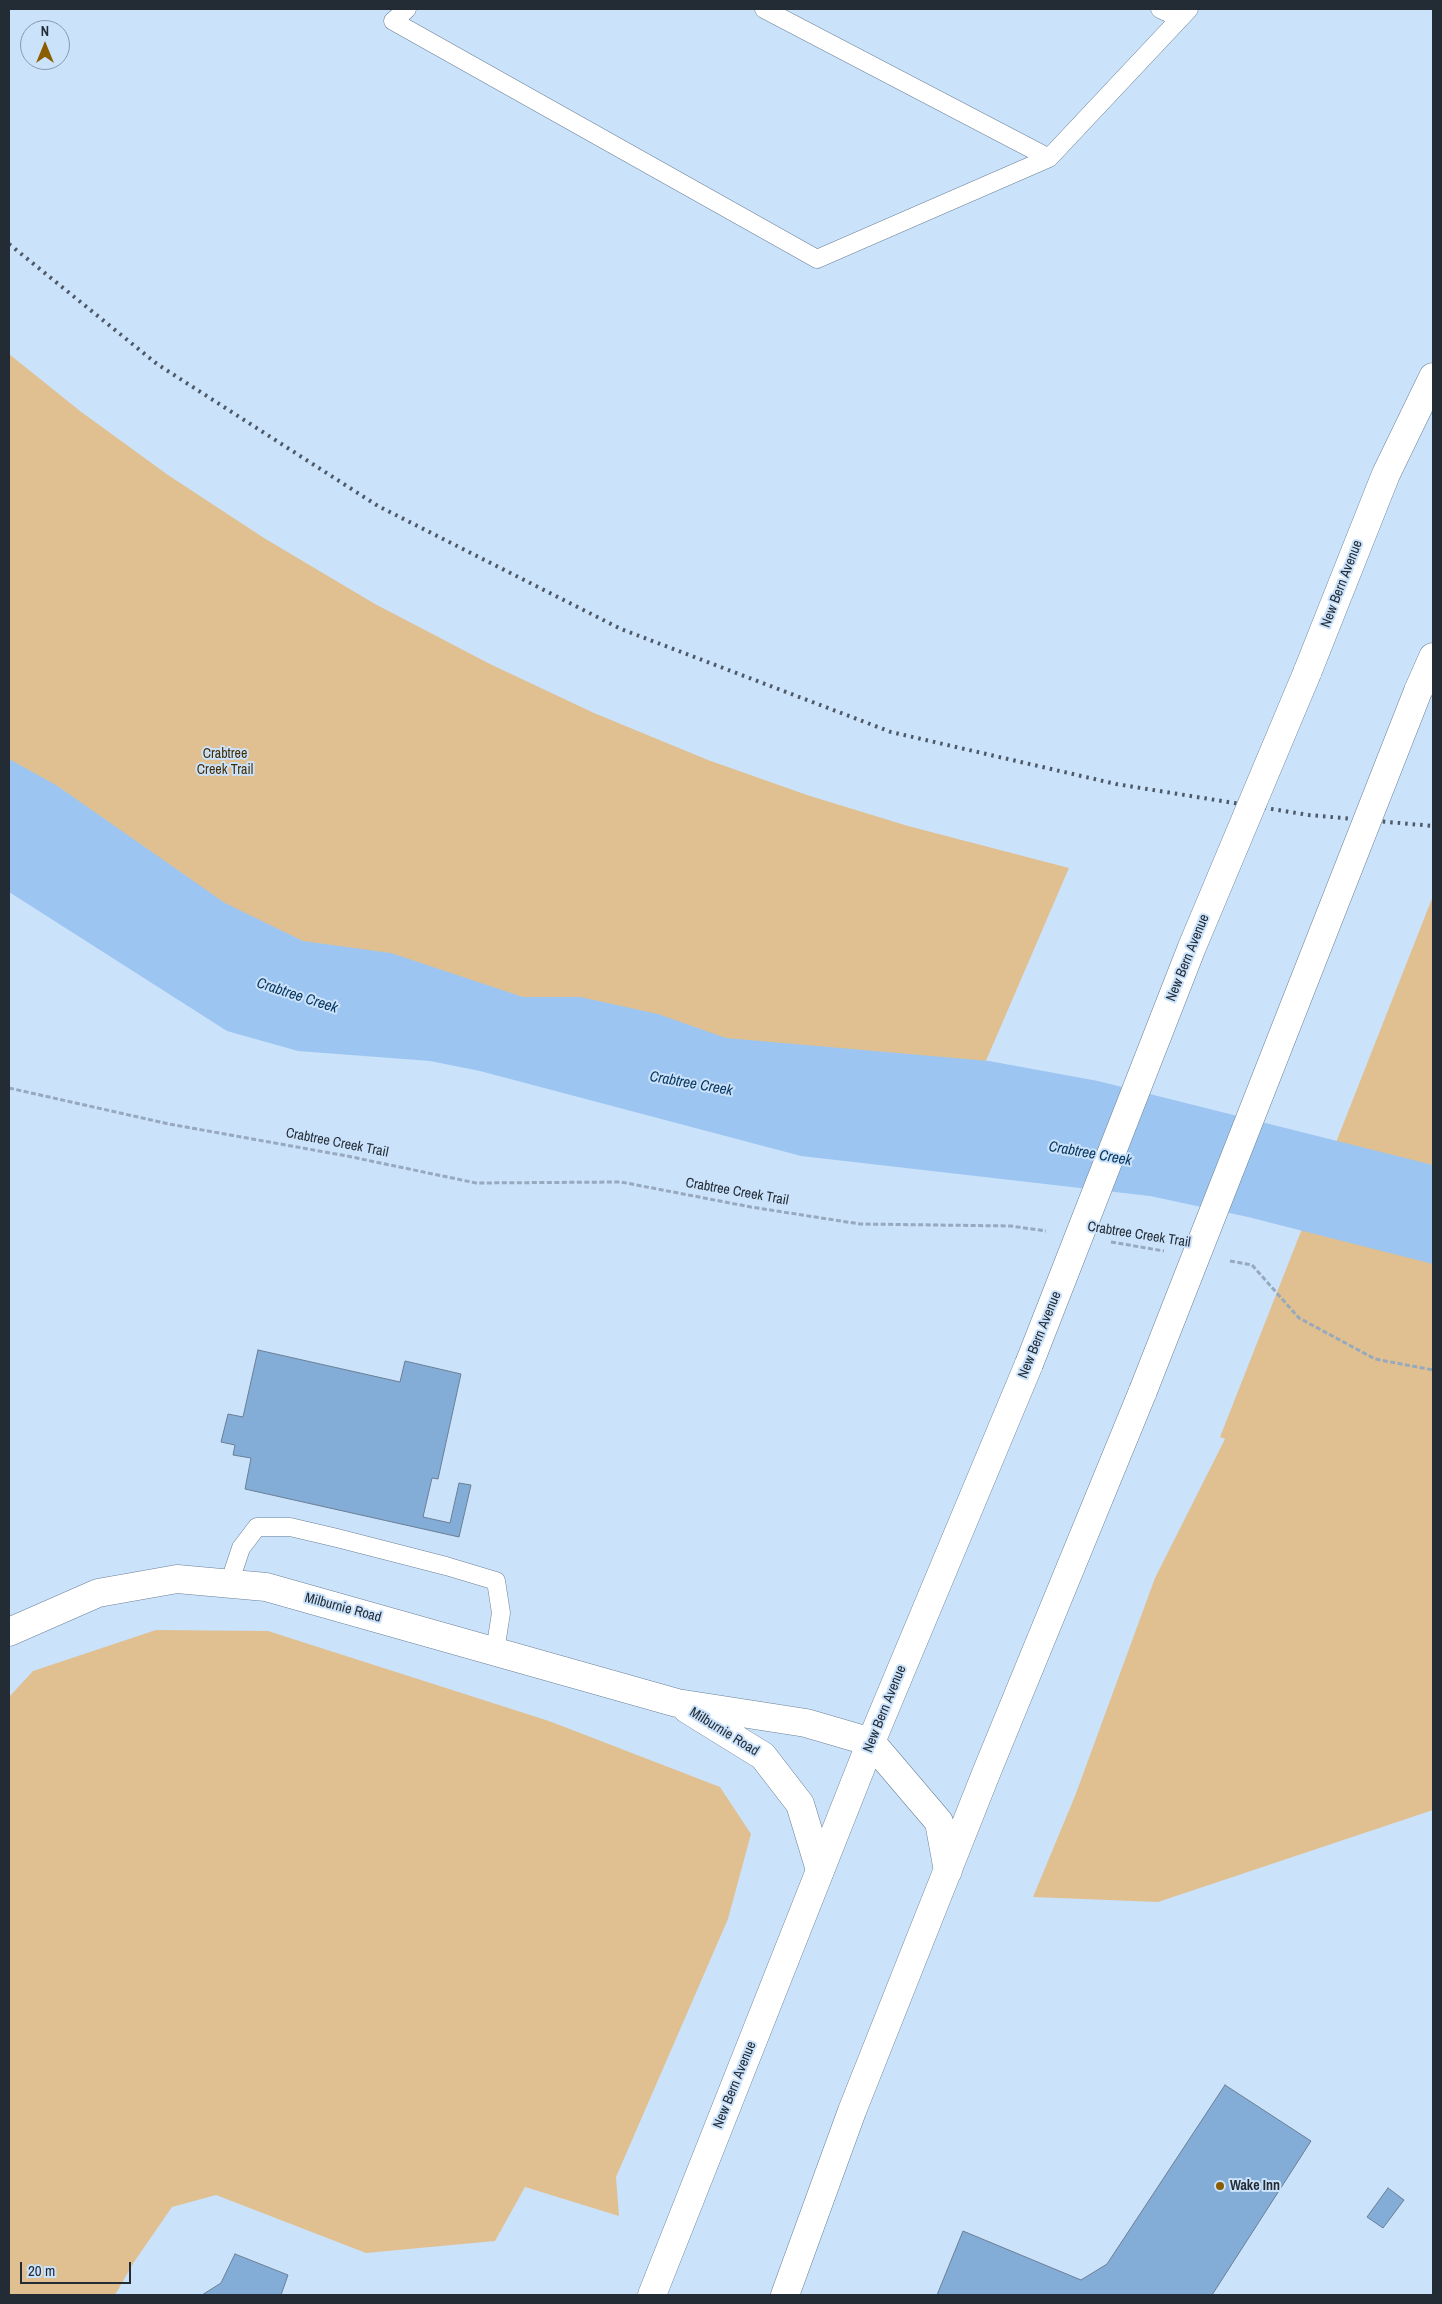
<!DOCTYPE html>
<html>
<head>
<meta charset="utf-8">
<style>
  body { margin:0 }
  #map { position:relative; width:1442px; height:2304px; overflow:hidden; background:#cbe2fb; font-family:"Archivo Narrow",sans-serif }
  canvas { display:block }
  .frame { position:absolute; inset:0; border:10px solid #232c35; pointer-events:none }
  .north { position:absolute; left:20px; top:20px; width:50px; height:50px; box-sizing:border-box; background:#cbe2fb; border:1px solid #8899ac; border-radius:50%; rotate:0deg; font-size:14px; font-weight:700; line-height:20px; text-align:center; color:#232c35 }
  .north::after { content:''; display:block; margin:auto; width:18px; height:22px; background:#895d00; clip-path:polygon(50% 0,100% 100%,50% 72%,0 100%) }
  .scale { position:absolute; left:20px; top:2262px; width:111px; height:22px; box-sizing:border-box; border:2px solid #232c35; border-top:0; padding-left:6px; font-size:15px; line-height:18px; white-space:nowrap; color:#232c35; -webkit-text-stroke:4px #cbe2fb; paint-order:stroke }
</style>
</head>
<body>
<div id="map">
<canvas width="1442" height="2304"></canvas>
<div class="frame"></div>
<div class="north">N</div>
<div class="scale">20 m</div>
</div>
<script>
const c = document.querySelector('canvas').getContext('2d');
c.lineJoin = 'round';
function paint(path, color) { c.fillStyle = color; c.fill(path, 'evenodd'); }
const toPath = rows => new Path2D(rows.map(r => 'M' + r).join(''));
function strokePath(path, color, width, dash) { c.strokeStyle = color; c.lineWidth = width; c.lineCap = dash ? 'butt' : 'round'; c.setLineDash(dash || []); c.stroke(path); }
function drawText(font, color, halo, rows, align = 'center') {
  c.font = font + ' "Archivo Narrow",sans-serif'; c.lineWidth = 4; c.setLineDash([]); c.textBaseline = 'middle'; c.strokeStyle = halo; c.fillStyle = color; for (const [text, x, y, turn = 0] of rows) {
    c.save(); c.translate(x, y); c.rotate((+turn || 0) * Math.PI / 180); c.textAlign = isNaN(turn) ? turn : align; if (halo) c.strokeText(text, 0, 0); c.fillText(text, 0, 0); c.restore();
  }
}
const green = toPath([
  [9,354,80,411,168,475,264,538,375,604,492,665,594,713,708,760,807,795,908,826,1069,868,954,1135,9,859],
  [1433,896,1433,1810,1158,1902,1033,1897,1075,1796,1155,1578,1225,1439,1220,1437],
  [156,1630,268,1631,549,1721,720,1787,751,1834,728,1919,616,2177,619,2216,525,2187,495,2241,366,2253,216,2195,172,2207,134,2262,115,2295,9,2295,9,1697,33,1671]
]);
const water = toPath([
  [9,759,56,785,225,903,303,941,391,953,523,997,580,997,658,1014,726,1038,989,1061,1098,1081,1433,1165,1433,1264,1248,1217,1150,1196,801,1156,480,1071,430,1061,298,1051,227,1031,9,892]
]);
const building = toPath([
  [258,1350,400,1382,405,1361,461,1374,438,1479,432,1478,423,1517,450,1523,459,1483,471,1485,459,1537,245,1489,251,1458,233,1455,235,1445,221,1442,228,1414,243,1417,258,1350],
  [1225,2085,1311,2141,1212,2295,937,2295,963,2231,1081,2280,1107,2264,1225,2085],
  [1388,2188,1404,2200,1383,2228,1367,2217,1388,2188],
  [235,2254,288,2275,281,2295,202,2295,221,2283,235,2254]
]);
const path = toPath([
  [9,1088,169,1124,347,1156,476,1183,621,1182,751,1207,860,1224,1011,1226,1046,1231],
  [1111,1242,1164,1251],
  [1230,1261,1252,1265,1299,1318,1375,1359,1433,1370]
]);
const service = toPath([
  [407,9,393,21,817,259,1049,158,1189,9],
  [764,9,1049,158],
  [1160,9,1180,18],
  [229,1584,241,1548,257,1527,290,1527,337,1538,446,1566,496,1581,501,1613,495,1651]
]);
const tertiary = toPath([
  [9,1632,98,1593,177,1579,266,1587,677,1703,806,1723,871,1742],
  [687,1709,763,1756,800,1804,820,1870]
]);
const primary = toPath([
  [1307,673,1386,474,1433,377],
  [1418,691,1433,657],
  [871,1742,939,1822,948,1871],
  [652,2295,871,1742,1029,1364],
  [785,2295,852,2111,987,1771,1143,1391]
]);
const rail = toPath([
  [9,244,157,364,378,506,621,629,891,732,1116,784,1309,815,1433,826]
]);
const primaryBridge = toPath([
  [1029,1364,1192,947,1307,673],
  [1143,1391,1418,691]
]);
const markers = [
  [1220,2186,5,"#895d00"]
];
const streetNames = [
  ["New Bern Avenue",1342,584,-69],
  ["New Bern Avenue",1188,958,-68],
  ["Crabtree Creek Trail",337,1143,11],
  ["Crabtree Creek Trail",737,1192,10],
  ["Crabtree Creek Trail",1139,1235,9],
  ["New Bern Avenue",1040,1335,-68],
  ["Milburnie Road",343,1608,15],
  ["New Bern Avenue",885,1709,-68],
  ["Milburnie Road",724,1732,32],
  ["New Bern Avenue",735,2085,-68]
];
const parkNames = [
  ["Crabtree",225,754],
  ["Creek Trail",225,770]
];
const poiNames = [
  ["Wake Inn",1230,2186]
];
const waterNames = [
  ["Crabtree Creek",297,996,18],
  ["Crabtree Creek",691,1084,10],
  ["Crabtree Creek",1090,1154,10]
];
paint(green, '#e0c091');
paint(water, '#9cc6f1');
paint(building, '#83acd6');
strokePath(building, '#6a7f95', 1);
strokePath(service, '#6a8096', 19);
strokePath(tertiary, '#6a8096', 29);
strokePath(primary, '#6a8096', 29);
strokePath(path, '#96a9bd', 3, [5, 2.5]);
strokePath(service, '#fff', 18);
strokePath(tertiary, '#fff', 28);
strokePath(primary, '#fff', 28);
strokePath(rail, '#4d5966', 4, [2.5, 5]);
strokePath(primaryBridge, '#6a8096', 29, []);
strokePath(primaryBridge, '#fff', 28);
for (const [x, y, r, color] of markers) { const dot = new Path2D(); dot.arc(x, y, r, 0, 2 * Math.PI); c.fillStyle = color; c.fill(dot); strokePath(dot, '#cbe2fb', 2); }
drawText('14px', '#232c35', '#cbe2fb', streetNames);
drawText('14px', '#432d03', '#cbe2fb', parkNames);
drawText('bold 14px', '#232c35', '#cbe2fb', poiNames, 'left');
drawText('italic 15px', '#06365d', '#cbe2fb', waterNames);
</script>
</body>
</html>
